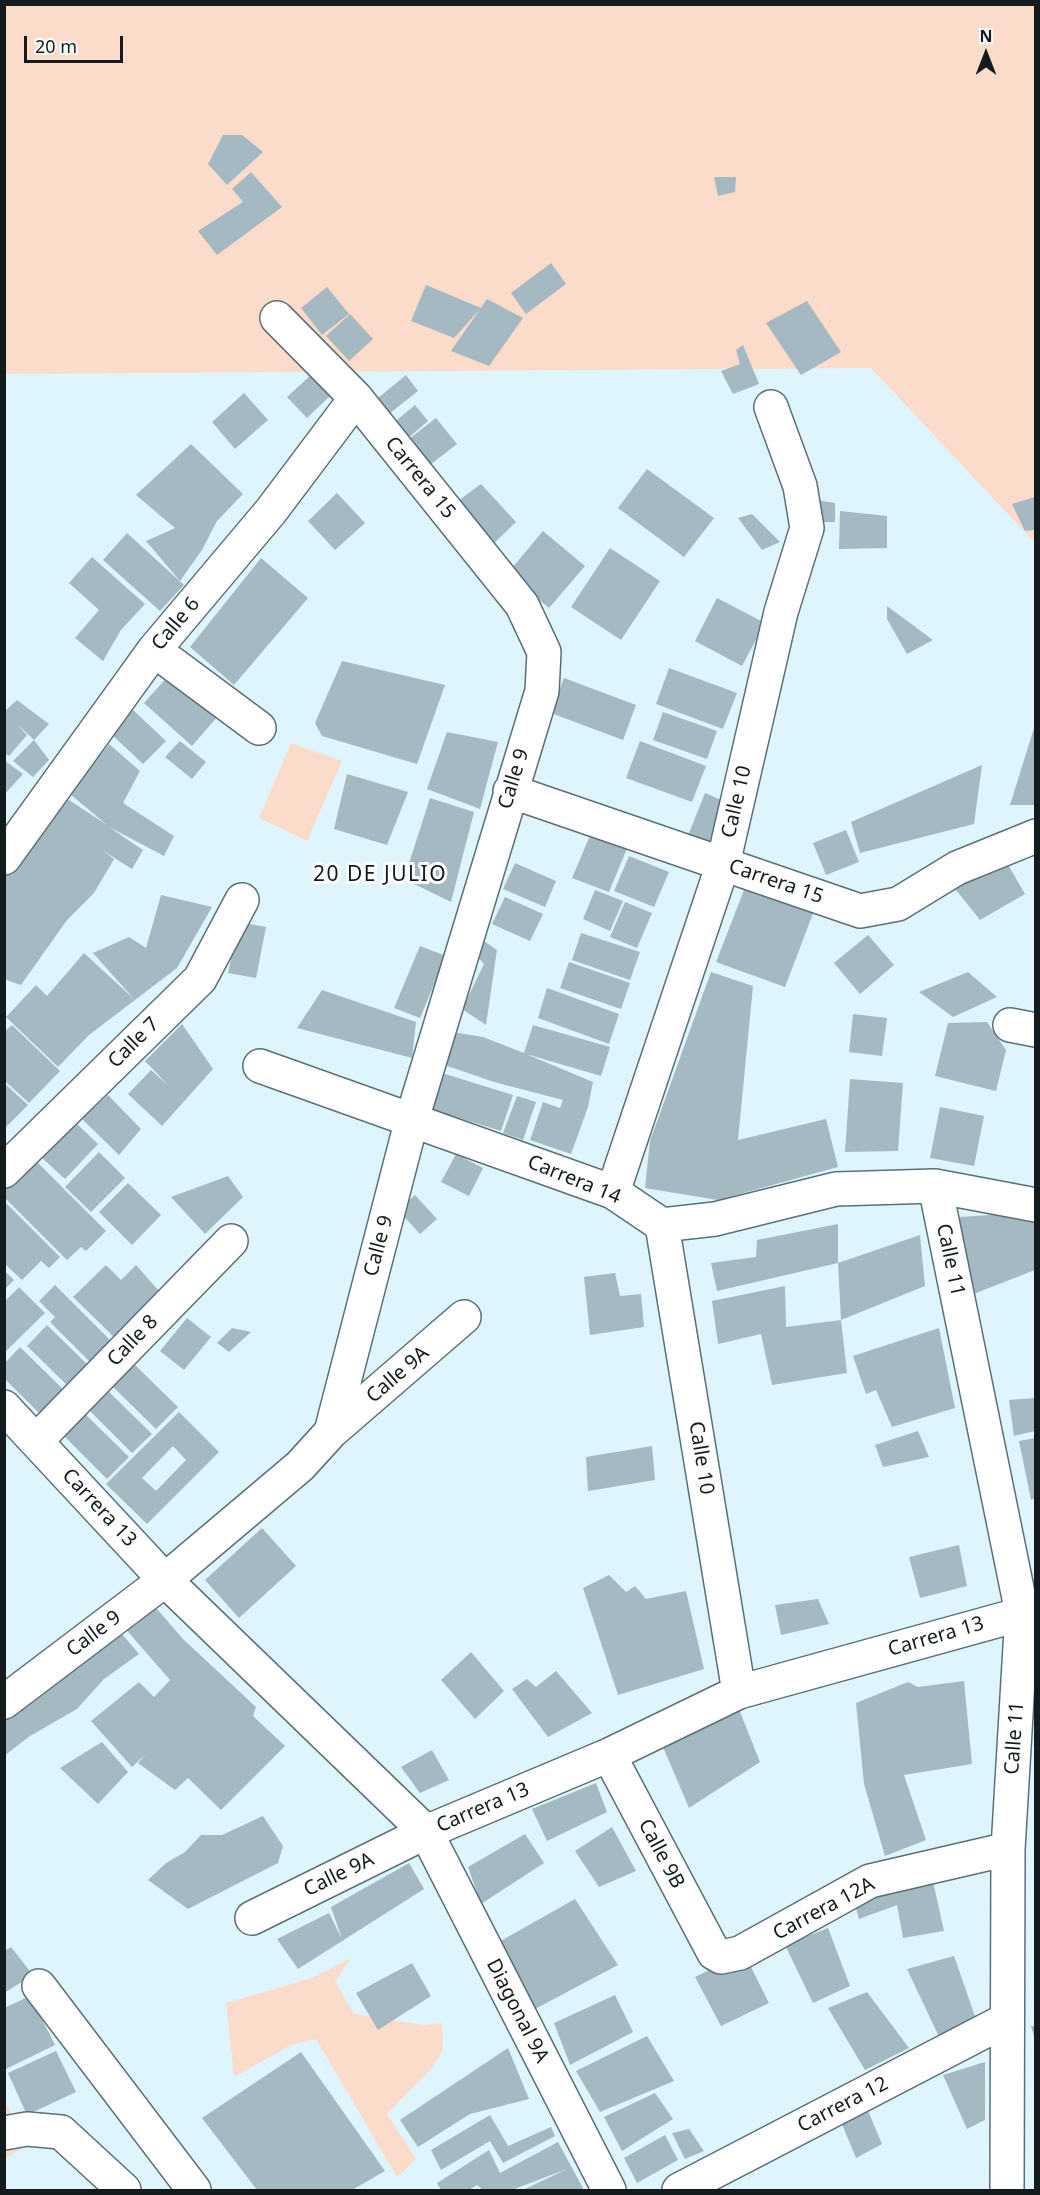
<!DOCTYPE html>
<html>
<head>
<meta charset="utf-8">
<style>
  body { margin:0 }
  #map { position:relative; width:1040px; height:2195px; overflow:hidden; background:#dff5fe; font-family:"Noto Sans",sans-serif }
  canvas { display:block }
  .frame { position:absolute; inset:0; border:6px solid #131b1e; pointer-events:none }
  .north { position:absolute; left:956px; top:24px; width:60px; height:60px; -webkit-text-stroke:4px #fefefe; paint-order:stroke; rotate:0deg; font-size:16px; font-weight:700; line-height:24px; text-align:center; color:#131b1e }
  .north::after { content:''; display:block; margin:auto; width:21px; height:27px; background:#131b1e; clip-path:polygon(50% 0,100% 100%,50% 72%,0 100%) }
  .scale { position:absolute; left:24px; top:36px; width:99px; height:27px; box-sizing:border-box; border:3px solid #131b1e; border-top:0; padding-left:8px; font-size:18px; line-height:21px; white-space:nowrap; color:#131b1e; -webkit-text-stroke:4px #fefefe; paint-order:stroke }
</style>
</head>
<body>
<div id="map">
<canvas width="1040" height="2195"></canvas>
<div class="frame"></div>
<div class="north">N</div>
<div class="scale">20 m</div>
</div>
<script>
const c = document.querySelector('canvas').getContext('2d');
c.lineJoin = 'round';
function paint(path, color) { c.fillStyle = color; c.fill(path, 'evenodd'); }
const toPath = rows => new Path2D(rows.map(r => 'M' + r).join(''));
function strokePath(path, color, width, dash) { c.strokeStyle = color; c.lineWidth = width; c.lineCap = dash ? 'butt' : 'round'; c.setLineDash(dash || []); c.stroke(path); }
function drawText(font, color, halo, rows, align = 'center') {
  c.font = font + ' "Noto Sans",sans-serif'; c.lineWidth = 6; c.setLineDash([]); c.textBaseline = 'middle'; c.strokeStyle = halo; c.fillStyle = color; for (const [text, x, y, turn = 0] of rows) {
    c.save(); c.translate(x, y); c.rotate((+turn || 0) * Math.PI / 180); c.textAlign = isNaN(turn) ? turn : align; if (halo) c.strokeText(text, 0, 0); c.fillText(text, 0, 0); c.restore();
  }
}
const green = toPath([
  [4,5,1035,5,1035,543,871,368,5,374],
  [291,743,342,761,307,841,259,818],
  [351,1958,335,1981,354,2014,424,2025,442,2023,443,2049,433,2067,387,2114,416,2159,397,2177,316,2039,291,2045,234,2077,226,2003,312,1978],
  [4,2101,29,2143,5,2159,4,2159]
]);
const building = toPath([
  [223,135,242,135,263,152,227,185,208,164],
  [251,172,282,207,217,255,198,231,243,202,232,189],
  [714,177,736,177,735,192,718,196],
  [551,263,566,284,526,314,511,293],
  [426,285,481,308,454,338,411,321],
  [327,287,349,314,322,335,301,308],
  [487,299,523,318,489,366,451,351],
  [807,301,841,352,801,375,766,323],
  [350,314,373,339,349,361,326,336],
  [743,345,759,384,733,394,721,371,740,364,736,350],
  [312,374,331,395,307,418,287,397],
  [406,375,418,391,384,418,372,403],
  [244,393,268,420,235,449,212,422],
  [415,405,428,421,399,446,385,430],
  [436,418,457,444,421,472,400,446],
  [191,444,243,494,217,521,202,550,180,581,146,541,175,528,136,495],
  [647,469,714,518,684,557,618,508],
  [481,484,516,522,490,547,458,501],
  [337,493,365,523,335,550,308,521],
  [1035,497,1035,530,1025,531,1012,504],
  [811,499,835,503,835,522,819,522],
  [840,511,887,516,887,548,839,549],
  [752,514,780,542,762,550,738,518],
  [543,531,585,566,549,608,507,574],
  [127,533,184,585,160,611,103,560],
  [610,548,660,581,621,640,571,607],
  [92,557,145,604,121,630,103,661,75,638,99,610,69,583],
  [261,558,308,598,234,685,190,647],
  [717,598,765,623,742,666,695,641],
  [887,606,933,640,907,654,887,619],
  [342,661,445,685,417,764,322,736,315,723],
  [669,668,737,693,723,729,656,704],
  [170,674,218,716,192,746,144,703],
  [564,678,636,705,623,740,551,713],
  [17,700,49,724,34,740,16,723,27,735,9,756,4,753,4,712],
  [133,710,166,741,143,764,110,733],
  [663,712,717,731,707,759,653,740],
  [1035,725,1035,805,1010,805],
  [447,732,498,742,480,809,427,789],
  [34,740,49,760,33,777,13,761],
  [180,741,206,762,192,779,165,757],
  [640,741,706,766,692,802,626,778],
  [109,744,140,771,123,803,174,836,164,856,109,827,143,850,132,869,102,850,114,859,94,893,67,920,21,985,4,979,4,869,12,875,66,798,107,825,70,794],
  [4,760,23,774,4,795],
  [982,765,974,824,860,853,851,822],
  [347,774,408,792,387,845,334,829],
  [705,793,735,806,723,852,687,838],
  [430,798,474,812,451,902,404,879],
  [846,830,859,862,826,875,813,843],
  [592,831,628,846,609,892,572,878],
  [629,856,669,872,654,907,614,891],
  [1003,856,1025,894,980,920,949,881],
  [515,863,556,881,545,907,503,889],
  [746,885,814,911,785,987,716,962],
  [595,890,623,901,610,931,583,919],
  [161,895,212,907,177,968,89,1035,58,1067,6,1017,36,985,47,996,84,953,134,999,93,953,129,937,146,948],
  [505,897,543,914,530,941,492,924],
  [625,902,652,913,637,948,610,937],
  [239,922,266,927,256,978,228,973],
  [581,933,640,952,630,980,572,960],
  [868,935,894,965,860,994,834,963],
  [484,941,497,950,486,1025,462,1009,484,964,476,955],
  [420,946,446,956,420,1018,394,1008],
  [569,962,630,983,621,1009,560,988],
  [711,972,753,986,738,1140,826,1119,838,1167,718,1200,645,1188,650,1141],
  [968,972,997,997,953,1017,919,992],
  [547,988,619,1014,609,1044,538,1018],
  [322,990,416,1022,412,1058,297,1028],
  [853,1014,887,1018,882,1056,849,1052],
  [987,1022,1006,1050,996,1091,935,1076,948,1023],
  [182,1024,213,1069,162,1126,128,1094,151,1070,169,1086,145,1061],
  [12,1025,60,1071,29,1103,4,1080,4,1032],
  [533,1025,610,1047,601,1076,526,1054,593,1082,588,1107,571,1154,530,1140,543,1102,560,1108,563,1100,494,1082,436,1062,446,1031,483,1037,524,1053],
  [442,1073,513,1095,501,1131,430,1109],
  [850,1079,903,1083,898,1151,845,1152],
  [4,1083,28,1105,4,1129],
  [108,1095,141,1129,119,1155,82,1119],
  [517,1096,536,1102,523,1140,503,1133],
  [940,1107,984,1116,974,1166,930,1158],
  [74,1121,98,1144,65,1179,41,1157],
  [99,1152,125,1178,91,1212,65,1187],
  [456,1154,483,1168,469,1196,441,1182],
  [34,1159,106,1231,86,1251,81,1247,67,1260,4,1197,4,1188],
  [228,1176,243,1197,205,1234,171,1197],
  [128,1183,161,1215,132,1245,99,1212],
  [415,1195,437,1219,420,1234,398,1210],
  [4,1201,60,1257,49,1268,41,1261,22,1280,4,1263],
  [1035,1212,1035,1270,971,1295,959,1217],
  [838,1224,838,1263,717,1291,711,1263,756,1257,757,1240],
  [920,1235,925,1286,841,1320,838,1263],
  [106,1265,121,1280,136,1265,166,1299,118,1341,73,1297],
  [4,1270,14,1280,4,1290],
  [615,1273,620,1296,641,1294,644,1327,590,1335,584,1277],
  [55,1285,113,1343,92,1364,50,1322,55,1317,39,1301],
  [785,1286,786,1327,841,1320,847,1373,772,1385,761,1334,718,1344,712,1301],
  [19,1287,45,1313,4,1353,4,1302],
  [187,1318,211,1337,184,1370,160,1351],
  [47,1325,92,1369,72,1390,27,1346],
  [232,1328,251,1332,229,1352,217,1343],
  [939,1328,955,1408,892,1427,876,1390,866,1394,853,1356],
  [20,1347,67,1393,43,1417,4,1378,4,1364],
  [133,1363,178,1407,156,1429,111,1385],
  [106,1389,152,1434,132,1453,87,1408],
  [1035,1398,1035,1431,1014,1436,1009,1400],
  [81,1410,129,1457,107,1479,59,1431],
  [179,1412,219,1452,147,1524,106,1484],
  [173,1446,186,1460,156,1491,142,1478],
  [918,1431,929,1457,883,1467,875,1445],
  [1035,1438,1035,1498,1031,1500,1019,1441],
  [652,1446,655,1480,588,1491,586,1457],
  [262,1528,296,1566,239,1618,205,1580],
  [959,1545,967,1586,920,1598,909,1557],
  [609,1575,626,1592,635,1586,646,1599,686,1591,704,1669,618,1695,583,1588],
  [818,1599,829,1624,781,1635,775,1605],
  [151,1602,183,1639,256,1707,253,1716,285,1746,221,1810,188,1778,175,1790,138,1763,146,1754,132,1767,91,1721,139,1682,154,1697,170,1680,123,1626],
  [116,1627,139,1654,104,1679,77,1709,30,1736,4,1756,4,1713],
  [471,1652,504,1691,475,1719,441,1680],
  [556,1671,592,1713,548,1737,512,1689,527,1679,536,1687],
  [964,1681,972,1764,904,1775,926,1840,885,1856,864,1784,856,1703,908,1682,918,1687],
  [737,1704,760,1762,689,1808,663,1747],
  [102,1742,128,1772,98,1804,60,1768],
  [432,1750,449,1780,420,1793,401,1767],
  [596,1783,607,1812,547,1841,532,1809],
  [263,1816,283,1846,278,1863,188,1909,148,1880,166,1863,185,1852,201,1835,222,1835],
  [612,1827,636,1871,599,1887,575,1851],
  [525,1834,544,1863,481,1904,468,1867],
  [409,1863,424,1889,298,1969,277,1939,329,1913,342,1939,331,1907],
  [932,1877,944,1931,903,1938,897,1905,859,1919,854,1901],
  [575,1899,618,1965,535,2009,497,1943],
  [828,1928,850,1986,813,2003,785,1945],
  [11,1947,33,1975,4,1993,4,1951],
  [744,1953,769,2003,721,2026,695,1977],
  [954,1956,978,2025,940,2039,907,1969],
  [412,1963,431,1996,378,2030,356,1993],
  [867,1992,909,2048,865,2070,828,2008],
  [615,1995,633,2032,570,2065,554,2023],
  [30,1996,55,2045,4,2070,4,2008],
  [1031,2026,1035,2026,1035,2040],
  [647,2036,674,2081,600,2112,576,2071],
  [508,2048,529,2099,470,2114,418,2147,400,2120],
  [56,2051,76,2092,27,2115,8,2073],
  [301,2052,385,2171,352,2190,257,2190,202,2118],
  [985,2062,985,2120,967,2129,943,2075],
  [655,2093,673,2119,622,2151,604,2117],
  [866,2106,882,2144,856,2158,839,2117],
  [490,2115,508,2146,551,2127,555,2136,503,2163,490,2141,441,2170,431,2150],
  [689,2129,704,2151,685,2159,672,2133],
  [665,2135,678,2160,637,2183,624,2158],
  [558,2142,584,2190,523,2190,567,2169,512,2190,483,2190,477,2185,469,2190,441,2190,437,2183,489,2150,500,2173]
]);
const minor = toPath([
  [154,650,259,728],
  [510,791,860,911,898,904,957,868,1036,836],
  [4,858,154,650,271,511,356,398],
  [1010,1025,1036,1030],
  [260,1066,613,1192,662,1225,715,1219,836,1189,935,1186,1036,1205],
  [4,1171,200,979,242,900],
  [935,1186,1022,1613,1008,1849,1007,2190],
  [613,1192,723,864,781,612,807,528,800,486,771,407],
  [662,1225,739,1692],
  [4,1407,165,1580,426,1832,609,2190],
  [331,1432,464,1317],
  [36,1441,231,1241],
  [4,1702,165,1580,300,1466,331,1432,412,1119,542,691,544,652,522,605,356,398,277,318],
  [609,1755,714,1953,721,1957,740,1953,870,1881,1008,1849],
  [252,1918,426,1832,609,1755,739,1692,1036,1610],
  [39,1986,194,2190],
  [4,2133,27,2129,61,2132,124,2190],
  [679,2190,1006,2020]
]);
const streetNames = [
  ["Carrera 15",420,478,51],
  ["Calle 6",176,624,-50],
  ["Calle 9",514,779,-73],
  ["Calle 10",737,802,-77],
  ["Carrera 15",776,882,19],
  ["Calle 7",134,1043,-45],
  ["Carrera 14",574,1180,22],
  ["Calle 9",379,1246,-75],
  ["Calle 11",950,1260,78],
  ["Calle 8",133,1341,-46],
  ["Calle 9A",398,1375,-41],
  ["Calle 10",701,1458,81],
  ["Carrera 13",99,1508,47],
  ["Calle 9",94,1634,-37],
  ["Carrera 13",936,1637,-16],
  ["Calle 11",1015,1738,-86],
  ["Carrera 13",483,1808,-23],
  ["Calle 9B",661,1854,62],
  ["Calle 9A",339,1875,-26],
  ["Carrera 12A",824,1909,-28],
  ["Diagonal 9A",517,2011,63],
  ["Carrera 12",843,2105,-27]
];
const neighbourhoodNames = [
  ["20 DE JULIO",380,875]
];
paint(green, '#fbdbc9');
paint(building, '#a4b9c2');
strokePath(minor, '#5b6f76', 36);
strokePath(minor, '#fff', 33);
drawText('20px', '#131b1e', '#fefefe', streetNames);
c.letterSpacing = '1.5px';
drawText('21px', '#131b1e', '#fefefe', neighbourhoodNames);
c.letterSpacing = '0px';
</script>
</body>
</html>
